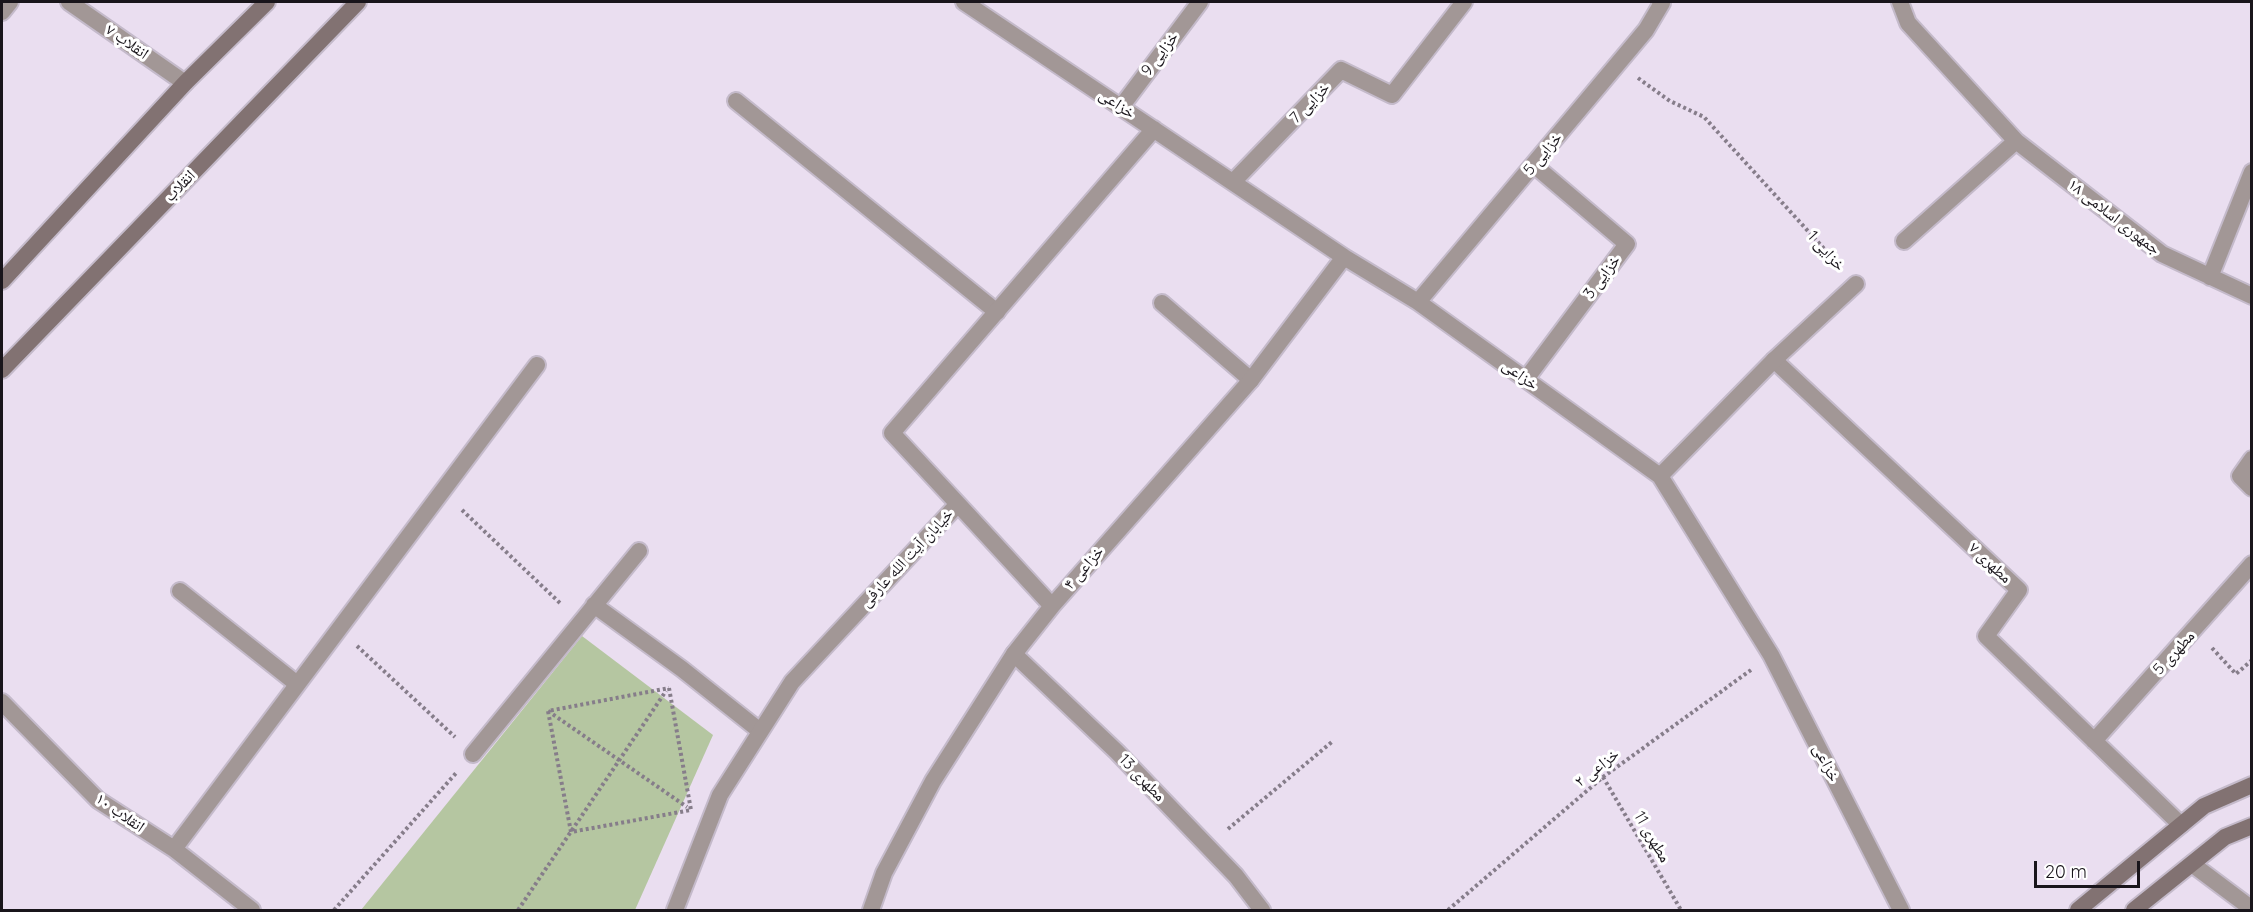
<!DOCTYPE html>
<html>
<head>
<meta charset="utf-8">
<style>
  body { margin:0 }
  #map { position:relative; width:2253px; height:912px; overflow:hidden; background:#eadef0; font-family:Quicksand,sans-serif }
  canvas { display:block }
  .frame { position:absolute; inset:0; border:3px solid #19151b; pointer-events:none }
  .scale { position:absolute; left:2034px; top:861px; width:106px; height:27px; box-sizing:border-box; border:3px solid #19151b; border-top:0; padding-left:8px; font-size:18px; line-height:21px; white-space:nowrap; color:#19151b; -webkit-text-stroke:4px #fff; paint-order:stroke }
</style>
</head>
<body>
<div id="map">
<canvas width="2253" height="912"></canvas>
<div class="frame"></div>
<div class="scale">20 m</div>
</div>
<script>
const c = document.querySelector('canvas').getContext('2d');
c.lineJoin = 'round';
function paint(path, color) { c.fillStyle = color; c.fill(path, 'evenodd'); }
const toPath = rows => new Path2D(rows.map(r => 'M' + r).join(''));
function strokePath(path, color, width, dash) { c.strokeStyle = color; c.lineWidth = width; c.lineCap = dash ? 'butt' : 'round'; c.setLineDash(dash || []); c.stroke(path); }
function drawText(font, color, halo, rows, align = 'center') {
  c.font = font + ' Quicksand,"Noto Naskh Arabic",sans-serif'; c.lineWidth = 6; c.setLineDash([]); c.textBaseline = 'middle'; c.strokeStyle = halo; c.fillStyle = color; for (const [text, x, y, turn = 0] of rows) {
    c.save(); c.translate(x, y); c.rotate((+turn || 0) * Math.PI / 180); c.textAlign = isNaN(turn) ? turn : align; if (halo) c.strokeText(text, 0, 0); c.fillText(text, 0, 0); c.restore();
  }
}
const green = toPath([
  [582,636,713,735,635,910,361,910]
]);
const path = toPath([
  [1638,78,1670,101,1704,117,1839,265],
  [462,510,561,604],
  [357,646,455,737],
  [2212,648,2236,674,2252,660],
  [669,688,691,810,571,832,548,711,669,688],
  [548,711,687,807],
  [1603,777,1681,910],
  [1228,829,1333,741],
  [334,910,457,772],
  [518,910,666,691],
  [1448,910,1603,777,1751,670]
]);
const service = toPath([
  [736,101,997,312],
  [1121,107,1200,2],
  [1162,303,1251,380],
  [1774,360,2019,590,1986,636,2181,825],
  [1526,379,1627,244,1534,165],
  [2252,459,2240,476,2252,488],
  [180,591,297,684],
  [594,605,682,669,760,731],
  [1014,654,1117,752,1236,876,1262,910],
  [2094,741,2252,564],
  [473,754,639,551]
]);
const minor = toPath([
  [69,2,185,83],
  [964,2,1344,257,1418,302,1660,476,1771,655,1901,910],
  [1900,2,1908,23,2016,141],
  [2,12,10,2],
  [1233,182,1341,70,1392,95,1464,2],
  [1904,241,2016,141,2162,254,2252,296],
  [2210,277,2252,172],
  [1418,302,1646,30,1662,3,1660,2],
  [1660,476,1774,360,1856,284],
  [958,504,1052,606],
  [2,702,98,800,174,849,252,910],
  [174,849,537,365],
  [2192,864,2252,909],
  [675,910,720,795,792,682,958,504,892,433,1154,129],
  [871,910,884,873,933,781,1014,654,1052,606,1251,380,1344,257]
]);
const secondary = toPath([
  [2,281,185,83,267,2],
  [2,370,358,2],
  [2078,910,2204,806,2252,785],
  [2134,910,2225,837,2252,826]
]);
const streetNames = [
  ["انقلاب ۷",127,42,35],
  ["خزایی 9",1160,54,-53],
  ["خزایی 7",1310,103,-46],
  ["خزاعی",1117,104,34],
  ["خزایی 5",1543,154,-50],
  ["انقلاب",180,186,-46],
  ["جمهوری اسلامی ۱۸",2114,217,38],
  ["خزایی 1",1826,251,48],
  ["خزایی 3",1602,277,-53],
  ["خزاعی",1520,375,36],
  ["خیابان آیت الله عارفی",907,558,-47],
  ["مطهری ۷",1990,563,43],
  ["خزاعی ۴",1084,568,-49],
  ["مطهری 5",2174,653,-48],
  ["خزاعی",1826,763,63],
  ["خزاعی ۲",1597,768,-38],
  ["مطهری 13",1142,778,46],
  ["انقلاب ۱۰",120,813,35],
  ["مطهری 11",1652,837,60]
];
paint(green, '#b5c6a1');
strokePath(service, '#c4baca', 20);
strokePath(minor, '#c4baca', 20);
strokePath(secondary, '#c4baca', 20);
strokePath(path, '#867d8a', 4, [3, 3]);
strokePath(service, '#a29796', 16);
strokePath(minor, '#a29796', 16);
strokePath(secondary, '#827272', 16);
drawText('16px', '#19151b', '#fff', streetNames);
</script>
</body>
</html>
